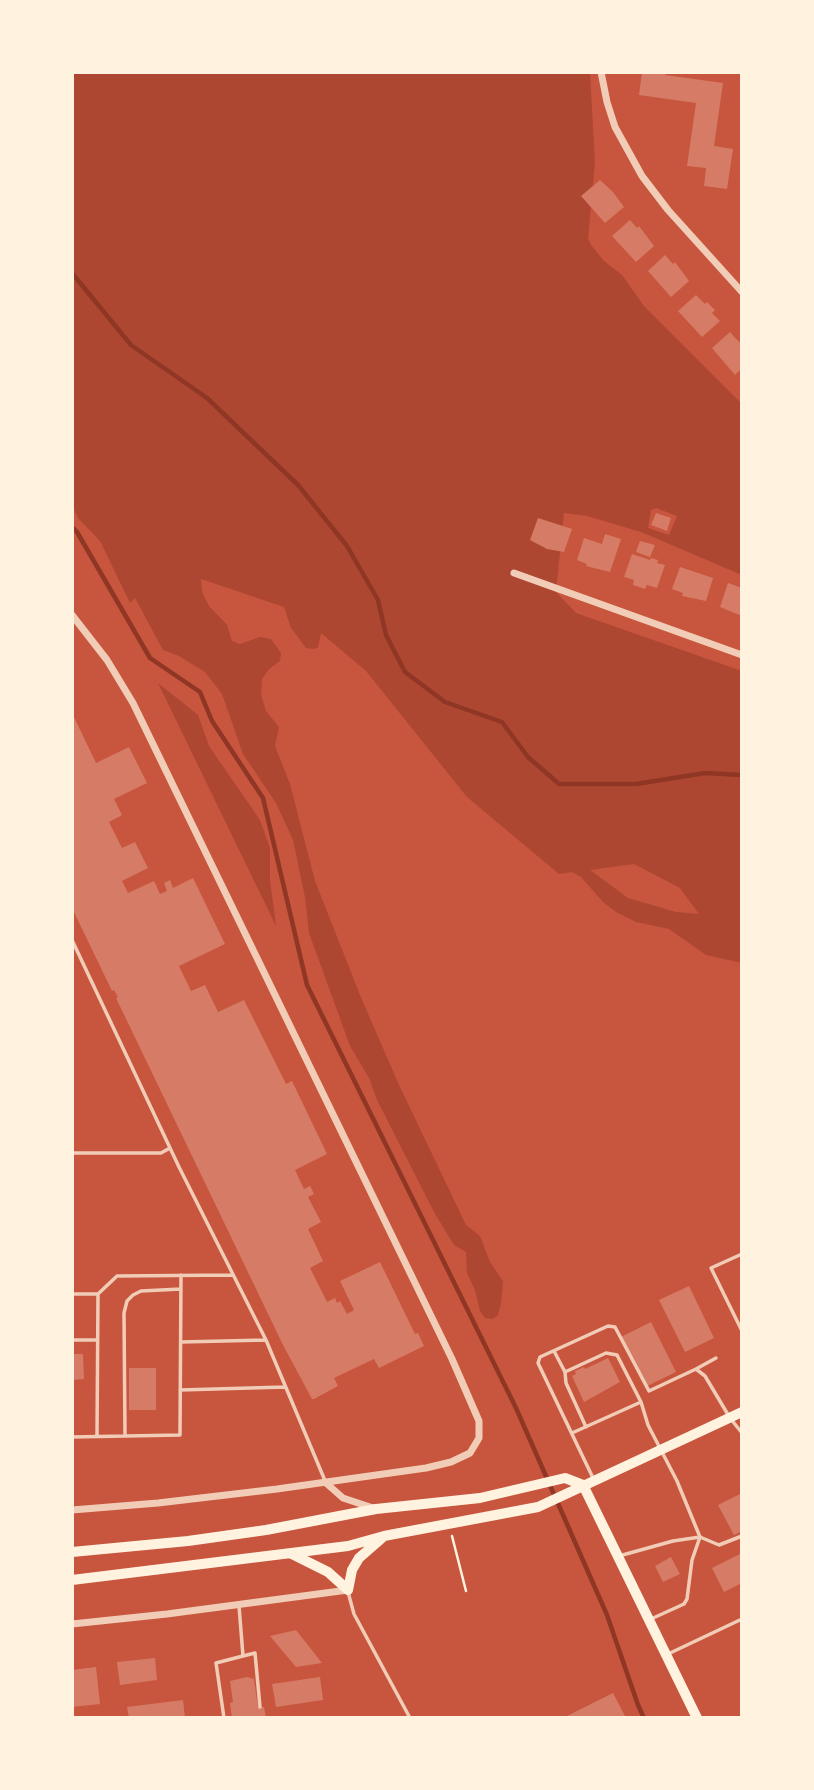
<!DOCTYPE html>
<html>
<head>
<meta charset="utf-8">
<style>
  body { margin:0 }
  #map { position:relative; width:814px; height:1790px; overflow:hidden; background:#c8553d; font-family:"PT Serif",serif }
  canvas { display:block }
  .frame { position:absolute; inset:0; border:74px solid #fff3e0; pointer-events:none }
</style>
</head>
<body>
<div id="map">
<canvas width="814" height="1790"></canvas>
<div class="frame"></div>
</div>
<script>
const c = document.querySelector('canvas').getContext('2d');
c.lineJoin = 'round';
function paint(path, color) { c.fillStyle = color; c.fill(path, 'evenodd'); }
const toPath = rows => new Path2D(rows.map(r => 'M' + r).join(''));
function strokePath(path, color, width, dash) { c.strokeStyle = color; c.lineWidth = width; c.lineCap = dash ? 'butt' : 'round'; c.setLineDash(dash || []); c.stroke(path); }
const green = toPath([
  [72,72,590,72,595,162,588,239,591,245,604,261,622,275,644,306,742,404,742,575,641,532,587,516,564,513,556,592,576,613,742,671,742,963,706,955,669,929,636,922,616,912,603,902,581,877,572,872,559,874,467,797,366,671,321,633,318,647,314,649,306,648,291,628,284,607,201,579,202,592,209,606,227,625,232,641,240,644,260,637,271,639,281,653,280,661,269,669,262,679,261,695,266,711,279,727,275,746,290,784,315,881,362,1000,400,1087,466,1225,480,1236,490,1262,503,1281,501,1303,498,1315,493,1319,485,1318,480,1311,475,1290,467,1273,466,1252,454,1245,434,1212,377,1100,369,1078,350,1046,309,933,305,897,293,840,276,803,243,754,222,694,205,672,179,656,163,650,135,598,130,603,100,541,78,518,72,505],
  [656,508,677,516,669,535,648,528,651,510],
  [634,864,680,888,699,914,676,912,628,898,590,870],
  [158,683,198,715,209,746,260,820,270,848,270,880,276,926]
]);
const stream = toPath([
  [72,273,131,345,207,398,298,485,347,546,378,600,386,635,405,672,445,702,502,722,528,757,559,784,636,784,705,773,742,775],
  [72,527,77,532,150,658,200,692,212,721,263,798,307,985,516,1408,607,1615,638,1705,644,1718]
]);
const building = toPath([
  [642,72,666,72,665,75,723,83,714,146,733,149,727,189,704,186,706,168,687,166,696,103,639,95],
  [600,180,613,192,624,207,605,223,581,196],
  [630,220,637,228,639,226,654,246,636,262,612,236],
  [665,255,673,264,675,262,689,281,671,297,648,271],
  [696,295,705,304,707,302,715,310,712,313,720,321,702,337,678,311],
  [730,332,739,342,741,340,742,341,742,368,735,375,712,348],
  [656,513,671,518,667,531,651,525],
  [538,518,572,529,564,552,547,549,530,540],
  [605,534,621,539,610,572,586,566,587,564,577,560,584,538,602,544],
  [640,541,655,545,650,557,636,552],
  [632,554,650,560,651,558,658,560,657,563,665,565,657,588,647,585,645,589,633,585,634,580,624,577],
  [680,567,713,578,706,601,682,596,683,593,672,589],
  [728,583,742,588,742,616,720,607],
  [72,713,96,763,129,747,147,783,114,799,122,815,109,822,122,848,135,842,148,868,122,881,128,893,154,881,160,894,167,891,164,883,170,880,173,888,193,878,225,944,179,966,191,991,205,985,218,1012,244,1000,286,1084,292,1081,327,1154,295,1170,304,1189,310,1186,314,1194,308,1197,321,1222,308,1229,323,1261,310,1268,327,1302,335,1298,337,1303,340,1301,347,1314,354,1310,340,1281,380,1262,415,1334,418,1333,424,1346,379,1368,374,1359,334,1378,338,1386,314,1399,312,1399,283,1345,116,998,118,997,114,990,112,991,72,908],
  [689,1286,714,1338,685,1352,659,1300],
  [651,1322,676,1372,645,1387,621,1337],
  [72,1354,83,1354,84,1379,72,1380],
  [608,1358,620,1382,584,1402,572,1376,576,1374,575,1371,584,1367,585,1369],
  [129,1368,156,1368,156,1410,129,1410],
  [740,1494,742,1498,742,1531,734,1535,718,1505],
  [742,1553,742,1583,724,1592,712,1568],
  [671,1557,680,1574,663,1582,655,1566],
  [296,1630,322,1663,296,1667,270,1636],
  [155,1658,157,1680,120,1685,117,1662],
  [96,1667,100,1704,72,1707,72,1670],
  [247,1677,254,1679,258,1707,264,1707,266,1718,232,1718,230,1703,233,1702,230,1681],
  [320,1677,323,1700,276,1707,272,1684],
  [613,1693,626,1718,563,1718],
  [183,1700,185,1718,129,1718,127,1707]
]);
const path = toPath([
  [452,1536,466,1591]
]);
const service = toPath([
  [72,940,179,1167,266,1340,326,1483],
  [72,1153,161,1153,170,1148],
  [742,1254,711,1268,742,1331],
  [72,1294,98,1294,117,1276,233,1275],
  [72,1340,97,1340],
  [181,1342,266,1340],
  [554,1351,565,1372,566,1383,586,1427],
  [696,1369,716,1358],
  [565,1372,606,1353,617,1355,641,1402],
  [180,1390,285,1387],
  [572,1433,641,1402,648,1425,677,1481,700,1537,673,1541,619,1556],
  [97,1435,98,1294],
  [125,1436,124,1313,127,1301,133,1295,141,1291,181,1289],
  [72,1437,180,1435,181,1275],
  [593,1478,538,1363,540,1357,608,1326,615,1327,649,1391,696,1369,705,1376,730,1418,742,1433],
  [348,1592,354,1614,410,1718],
  [651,1619,684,1604,687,1599,692,1560,700,1537,719,1545,742,1536],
  [668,1654,742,1619],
  [243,1656,255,1653,260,1707],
  [224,1718,216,1663,243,1656,239,1606]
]);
const minor = toPath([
  [601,72,607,102,615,127,642,176,668,210,742,292],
  [514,573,742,655],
  [72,615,107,660,133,703,452,1359,479,1421,479,1438,470,1453,451,1462,426,1468,277,1489,158,1503,72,1510],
  [326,1483,343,1498,373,1508],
  [72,1624,167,1614,348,1590]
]);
const secondary = toPath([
  [583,1485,697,1718]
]);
const primary = toPath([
  [72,1552,188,1541,266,1530,376,1509,480,1498,565,1478,583,1485],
  [292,1554,328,1572,348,1590],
  [72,1580,348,1546,384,1536,538,1507,742,1412],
  [348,1590,352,1570,359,1558,382,1538]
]);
paint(green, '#ae4732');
strokePath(stream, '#8f3625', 4.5);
paint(building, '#d67c66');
strokePath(path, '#fff3e0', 2.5);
strokePath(service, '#f1ccb7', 3.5);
strokePath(minor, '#f1ccb7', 7);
strokePath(secondary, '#fff3e0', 10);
strokePath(primary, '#fff3e0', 10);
</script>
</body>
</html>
